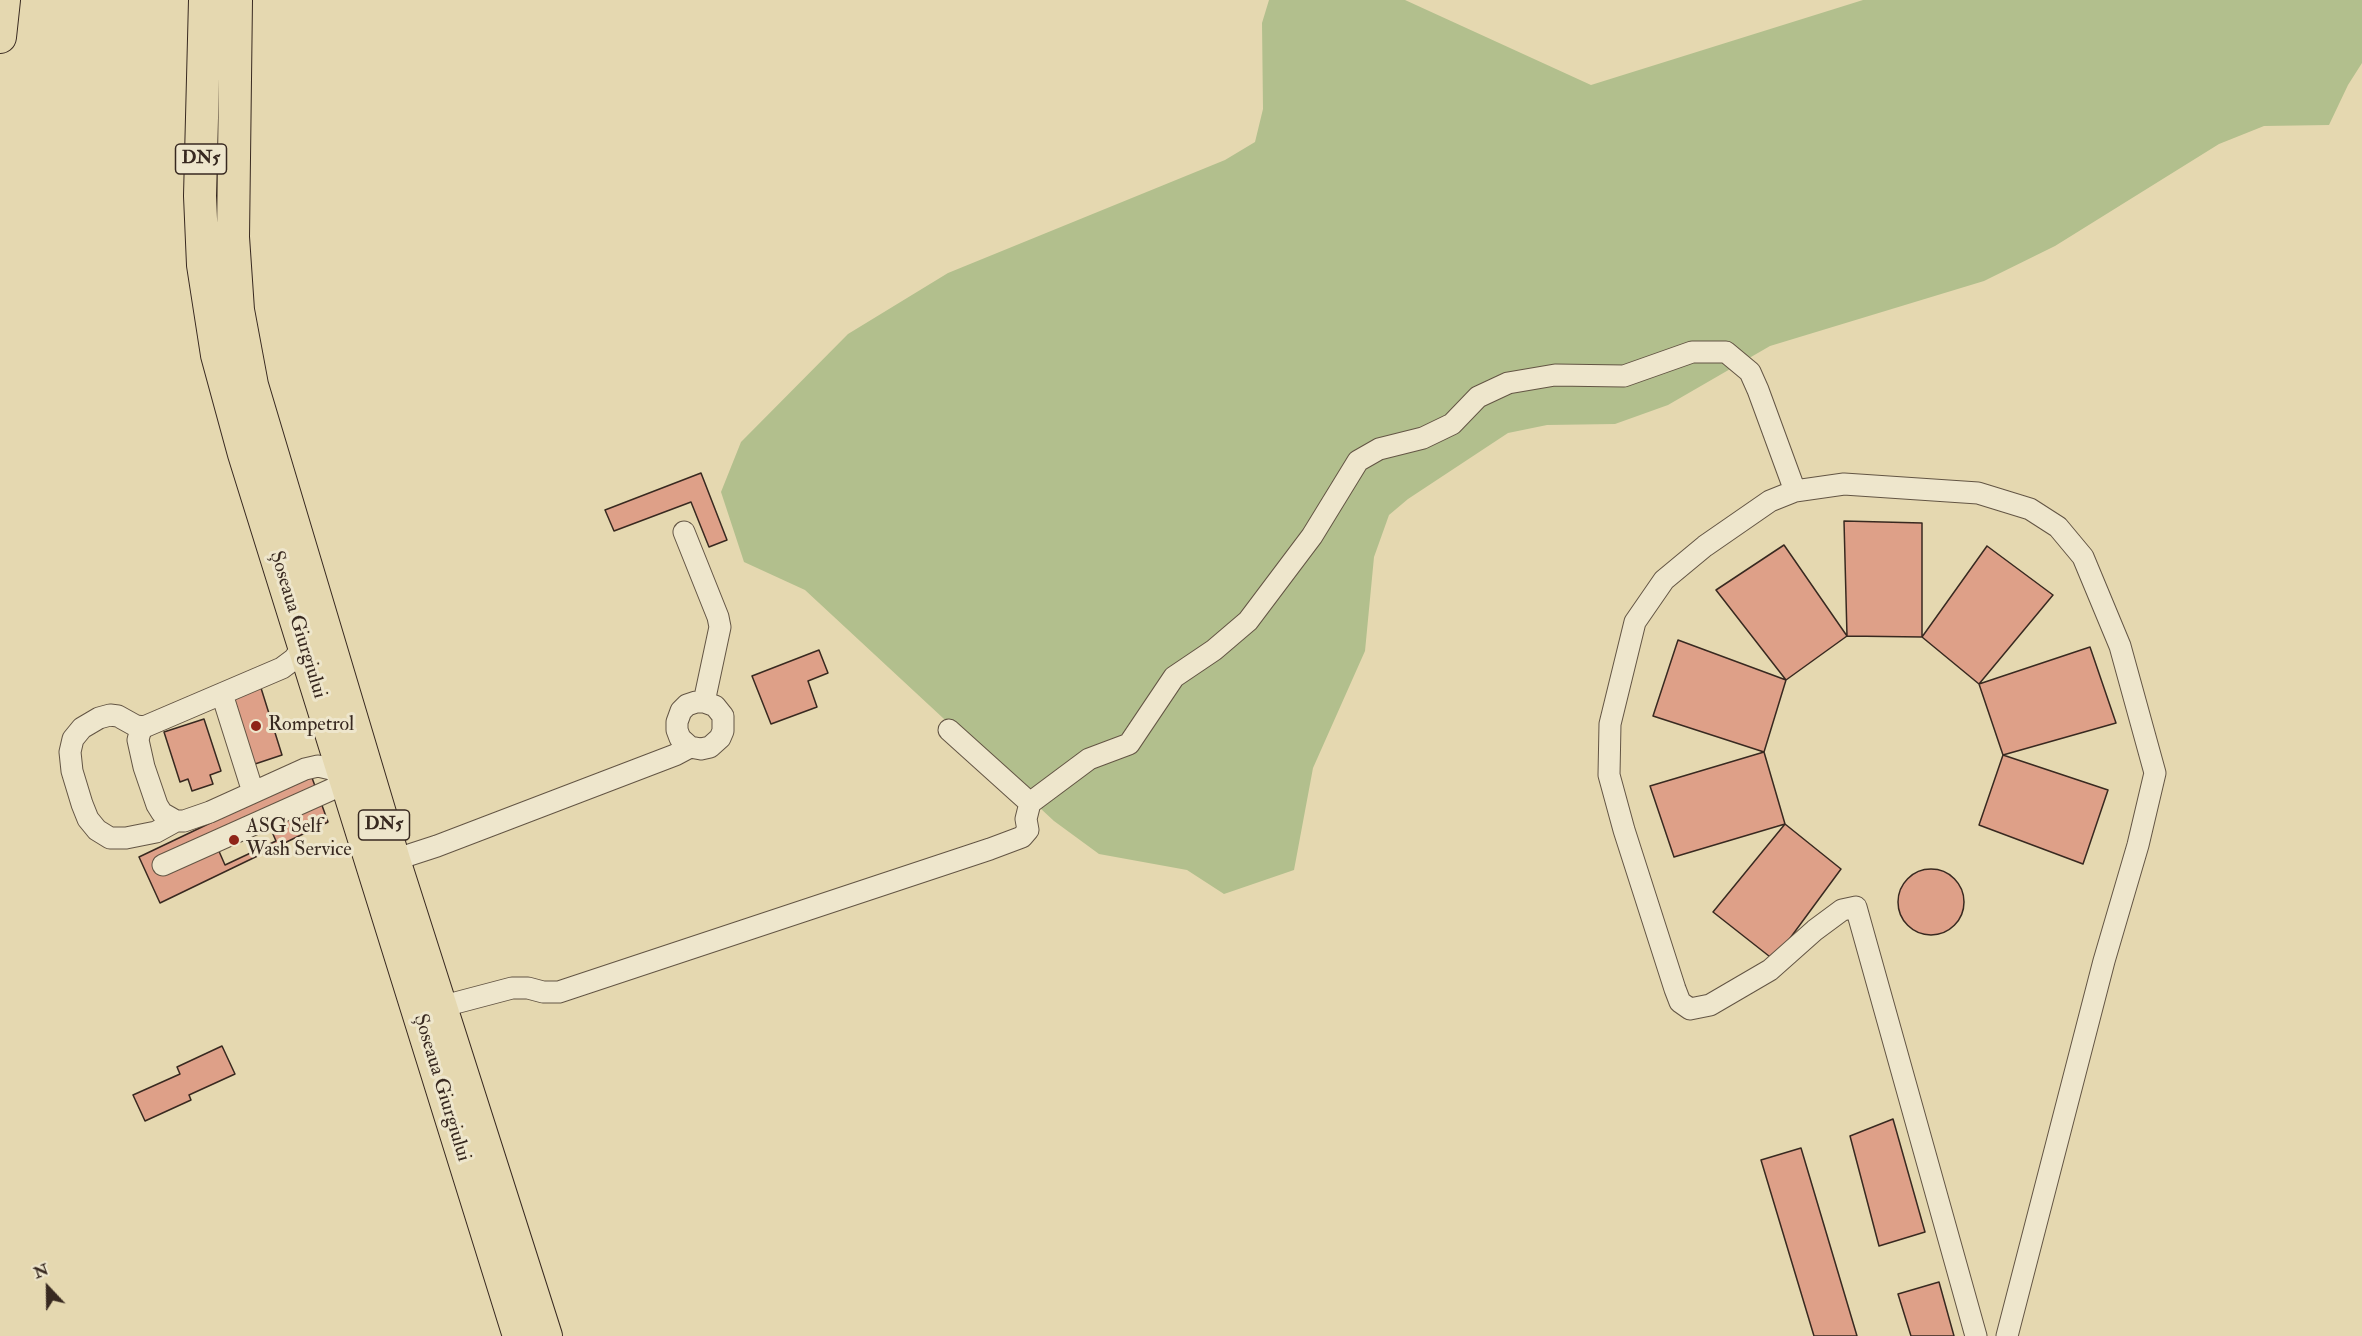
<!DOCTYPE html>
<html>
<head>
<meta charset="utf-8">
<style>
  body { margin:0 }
  #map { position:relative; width:2362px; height:1336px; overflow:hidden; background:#e5d8b0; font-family:"IM FELL Double Pica",serif }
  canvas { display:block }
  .north { position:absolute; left:18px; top:1258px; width:60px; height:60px; -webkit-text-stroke:4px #eee6cc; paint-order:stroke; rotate:338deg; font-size:16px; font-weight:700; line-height:24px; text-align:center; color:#382920 }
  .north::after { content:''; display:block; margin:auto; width:21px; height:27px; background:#382920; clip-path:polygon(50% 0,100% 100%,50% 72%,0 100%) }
</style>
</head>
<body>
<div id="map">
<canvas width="2362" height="1336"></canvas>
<div class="north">N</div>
</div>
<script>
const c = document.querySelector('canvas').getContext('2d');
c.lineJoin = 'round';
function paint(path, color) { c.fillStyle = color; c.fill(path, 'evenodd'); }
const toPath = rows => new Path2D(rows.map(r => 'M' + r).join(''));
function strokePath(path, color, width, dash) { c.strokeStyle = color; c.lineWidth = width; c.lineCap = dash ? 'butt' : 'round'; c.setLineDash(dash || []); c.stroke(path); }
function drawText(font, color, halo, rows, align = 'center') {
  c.font = font + ' "IM FELL Double Pica",serif'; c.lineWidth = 6; c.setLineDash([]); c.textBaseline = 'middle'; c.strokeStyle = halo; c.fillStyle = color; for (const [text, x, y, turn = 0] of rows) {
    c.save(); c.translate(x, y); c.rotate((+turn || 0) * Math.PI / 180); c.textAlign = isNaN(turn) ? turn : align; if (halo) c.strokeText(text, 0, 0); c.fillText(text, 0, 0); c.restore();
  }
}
const green = toPath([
  [1269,0,1405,0,1591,85,1863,0,2362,0,2362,63,2348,85,2329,125,2264,126,2219,144,2055,246,1984,281,1770,346,1668,405,1615,424,1547,425,1508,433,1408,499,1389,515,1374,557,1365,651,1313,768,1294,870,1224,894,1187,870,1099,854,1054,821,805,590,744,562,721,492,741,442,848,334,948,273,1225,160,1255,142,1263,109,1262,23]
]);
const building = toPath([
  [701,473,727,540,709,547,691,502,614,531,605,510,701,473],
  [1844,521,1922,523,1922,637,1847,636,1844,521],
  [1784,545,1847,636,1786,680,1716,590,1784,545],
  [1987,546,2053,595,1979,684,1922,637,1987,546],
  [1678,640,1786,680,1764,752,1653,716,1678,640],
  [2090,647,2116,723,2003,755,1979,684,2090,647],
  [819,650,828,673,808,681,817,707,771,724,752,676,819,650],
  [261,688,282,755,252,765,231,698,261,688],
  [204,719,221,771,210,775,213,784,192,791,188,779,180,782,164,732,204,719],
  [1764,752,1785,824,1674,857,1650,786,1764,752],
  [2003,755,2108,790,2083,864,1979,825,2003,755],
  [311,775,328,822,160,903,139,857,311,775],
  [1785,824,1841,869,1774,960,1713,912,1785,824],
  [269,825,276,841,225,865,218,849,269,825],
  '1898 902a33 33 0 1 1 66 0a33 33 0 1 1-66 0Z',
  [222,1046,235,1074,189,1095,191,1100,145,1121,133,1095,180,1074,177,1067,222,1046],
  [1893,1119,1925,1232,1879,1246,1850,1136,1893,1119],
  [1801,1148,1857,1336,1814,1336,1761,1160,1801,1148],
  [1939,1282,1954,1336,1911,1336,1898,1294,1939,1282]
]);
const minor = toPath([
  [684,532,718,617,720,627,704,702],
  [303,646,294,659,282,668,144,727,140,732,138,740,144,767,157,805,162,813,176,821,184,821,210,812,305,769,318,766,331,769,344,777],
  [222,694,253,792],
  [144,727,136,726,118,716,110,715,99,718,82,728,73,739,70,752,72,771,82,804,88,819,97,830,110,838,126,838,156,832,176,821],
  [949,730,1030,803],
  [394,860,437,846,675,755,690,747,701,749,710,747,720,738,723,731,723,716,715,706,704,702,696,702,687,705,681,711,677,722,677,730,680,738,690,747],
  [163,865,346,783],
  [440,1007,512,988,528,988,543,992,559,992,990,849,1022,837,1028,830,1026,819,1030,803,1089,759,1129,744,1174,677,1214,650,1248,621,1312,536,1358,461,1379,449,1423,438,1452,424,1478,397,1508,383,1555,375,1624,376,1692,352,1726,352,1750,372,1758,390,1795,491],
  [1976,1336,1856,907,1842,910,1815,930,1770,970,1710,1005,1690,1009,1680,1002,1675,989,1624,830,1609,775,1610,724,1635,622,1664,580,1705,546,1770,501,1795,491,1844,484,1978,493,2030,509,2058,527,2083,557,2120,646,2155,773,2138,845,2104,961,2007,1336]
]);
const highway = toPath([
  [205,0,200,196,203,265,217,355,244,454,519,1336],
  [236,0,233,237,238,310,252,385,394,860,546,1336],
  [0,37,4,0]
]);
const markers = [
  [256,726,6,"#8f2418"],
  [234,840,6,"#8f2418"]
];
const shields = [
  [201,159,51],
  [384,825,51]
];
const shieldNames = [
  ["DN5",201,159],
  ["DN5",384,825]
];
const streetNames = [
  ["Șoseaua Giurgiului",297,625,73],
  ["Șoseaua Giurgiului",441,1088,73]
];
const poiNames = [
  ["Rompetrol",268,726],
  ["ASG Self",246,828],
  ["Wash Service",246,851]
];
paint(green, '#b2bf8d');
paint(building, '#dea088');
strokePath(building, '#382920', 1.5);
strokePath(minor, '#635544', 23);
strokePath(highway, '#382920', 34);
strokePath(minor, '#eee6cc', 21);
strokePath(highway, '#e5d8b0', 32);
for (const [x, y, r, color] of markers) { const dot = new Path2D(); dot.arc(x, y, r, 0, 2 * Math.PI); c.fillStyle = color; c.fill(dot); strokePath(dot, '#eee6cc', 2); }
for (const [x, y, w] of shields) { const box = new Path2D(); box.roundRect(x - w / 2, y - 15, w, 30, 4.5); c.fillStyle = '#eee6cc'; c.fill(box); strokePath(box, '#382920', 1.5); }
drawText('bold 18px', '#382920', null, shieldNames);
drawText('20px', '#382920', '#eee6cc', streetNames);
drawText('20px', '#382920', '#eee6cc', poiNames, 'left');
</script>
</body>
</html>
